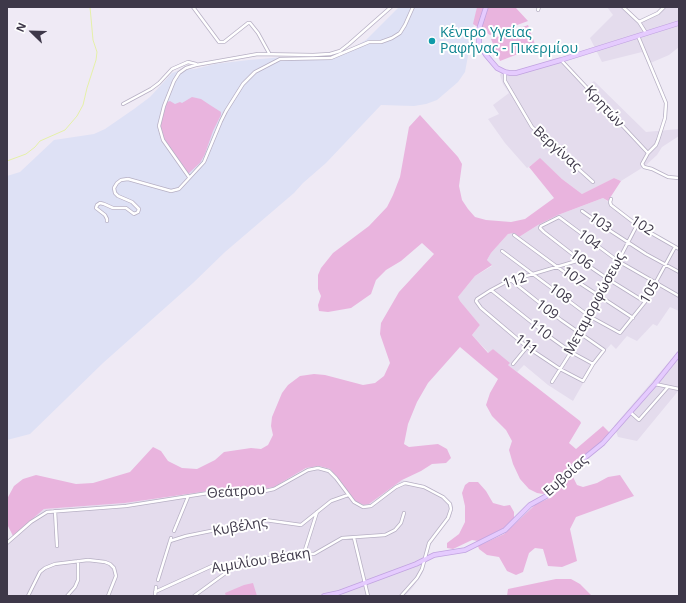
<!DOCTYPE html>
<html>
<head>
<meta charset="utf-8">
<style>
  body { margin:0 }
  #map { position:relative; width:686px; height:603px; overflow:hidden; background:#efeaf5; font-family:"Open Sans",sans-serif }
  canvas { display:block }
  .frame { position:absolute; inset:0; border:8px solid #3e3849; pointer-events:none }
  .north { position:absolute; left:12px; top:12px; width:40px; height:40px; -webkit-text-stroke:3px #fff; paint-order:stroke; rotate:293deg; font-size:11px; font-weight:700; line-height:16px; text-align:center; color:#3e3849 }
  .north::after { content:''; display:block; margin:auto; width:14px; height:18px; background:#3e3849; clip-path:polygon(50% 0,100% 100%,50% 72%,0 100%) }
</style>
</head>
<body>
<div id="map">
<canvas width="686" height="603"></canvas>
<div class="frame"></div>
<div class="north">N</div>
</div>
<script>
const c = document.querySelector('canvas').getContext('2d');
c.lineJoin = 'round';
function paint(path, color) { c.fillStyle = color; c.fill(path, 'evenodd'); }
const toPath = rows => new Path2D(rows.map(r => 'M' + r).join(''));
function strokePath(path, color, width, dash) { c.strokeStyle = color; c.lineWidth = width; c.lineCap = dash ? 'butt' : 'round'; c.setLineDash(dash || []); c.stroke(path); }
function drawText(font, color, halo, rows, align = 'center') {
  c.font = font + ' "Open Sans",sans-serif'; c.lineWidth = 4; c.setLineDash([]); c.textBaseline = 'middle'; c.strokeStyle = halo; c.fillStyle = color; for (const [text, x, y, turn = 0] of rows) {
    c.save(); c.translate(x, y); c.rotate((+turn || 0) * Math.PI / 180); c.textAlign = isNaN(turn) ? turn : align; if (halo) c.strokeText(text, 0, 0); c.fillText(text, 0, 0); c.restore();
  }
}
const residential = toPath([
  [607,7,625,7,640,20,658,11,662,7,679,7,679,47,669,55,648,64,642,52,602,62,590,38,613,15],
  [562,58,588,86,594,81,646,132,679,129,679,136,662,147,657,155,645,166,621,181,614,178,582,194,562,179,540,159,527,168,505,143,488,119,499,114,493,105,509,93,503,84,500,75,503,70,506,71,519,70],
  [603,198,638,224,679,248,679,311,670,307,657,326,653,324,637,341,627,336,616,349,611,344,594,364,573,401,548,385,524,365,517,372,508,365,493,349,489,353,472,335,480,325,460,301,458,297,475,276,492,266,487,260,491,253,508,234,514,233,519,237,538,225,558,215],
  [679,350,679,390,637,441,618,437,614,426],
  [319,466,330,469,338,478,369,504,402,480,427,486,444,496,452,503,453,508,451,517,431,542,422,574,413,587,405,596,7,596,7,541,44,509,125,503,223,489,274,487,307,468]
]);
const medical = toPath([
  [399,7,477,7,465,72,458,82,437,100,426,104,414,106,381,105,326,163,303,183,294,193,225,252,193,283,103,363,30,434,7,440,7,176,20,172,54,140,94,134,105,129,134,109,150,97,172,73,181,70,195,69,215,64,249,60,283,57,328,58,345,52,366,40]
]);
const green = toPath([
  [477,7,516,7,516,8,528,21,490,35,473,24],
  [528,25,536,47,500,61,491,39],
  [192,97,201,99,210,105,221,112,221,115,213,131,205,154,200,163,188,174,164,140,160,125,167,102,170,101,175,104,180,102,182,103],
  [420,115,458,157,462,164,459,186,462,200,468,209,475,217,486,220,511,222,525,219,554,198,529,167,540,158,562,179,582,194,614,178,621,181,608,201,603,198,558,215,538,225,519,237,514,233,508,234,491,253,487,260,492,265,475,276,458,297,460,301,480,325,472,335,488,353,493,349,510,363,508,365,580,421,581,423,569,443,576,449,603,426,610,433,598,445,569,466,549,491,543,494,537,493,529,489,520,479,513,464,509,450,512,441,506,430,492,416,486,405,490,393,498,379,460,347,428,383,417,402,408,424,404,444,409,447,438,444,447,449,451,458,446,463,432,464,421,471,402,480,369,504,364,505,355,501,330,469,319,466,306,468,274,487,257,490,223,489,125,503,44,509,13,536,7,524,7,499,14,486,23,479,36,475,76,484,93,483,130,472,153,447,161,451,168,461,182,468,197,469,215,460,224,452,251,448,261,449,268,445,273,435,271,426,272,417,282,393,288,385,300,376,314,374,325,375,363,385,375,383,384,376,390,363,380,334,381,323,399,292,434,254,422,243,401,261,386,270,376,280,371,294,351,308,328,312,319,311,318,305,321,296,318,289,318,275,321,268,333,253,369,226,387,207,393,195,400,177,409,127],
  [572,475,577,485,583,487,597,483,608,477,620,475,634,496,576,517,570,529,577,561,562,567,548,566,543,549,535,548,529,553,523,572,516,575,507,571,499,557,487,555,479,549,478,546,504,534,536,504,552,497,560,489,567,477],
  [469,482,478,482,486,491,493,503,504,506,510,505,514,512,514,518,504,528,478,541,472,540,453,549,447,548,447,543,459,534,465,522,465,506,462,493,465,485],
  [556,579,571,579,580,584,592,596,507,596,508,589],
  [253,583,257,596,226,596,225,593,244,585]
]);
const stream = toPath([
  [7,161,26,154,35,147,40,141,65,130,77,116,83,105,87,88,96,60,97,52,93,40,90,7]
]);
const street = toPath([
  [193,7,219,42,224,42,248,23,250,23,258,33,269,53],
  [623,7,639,22,646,33],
  [538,10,539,7],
  [639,22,658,13,664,7],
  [638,36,666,103,665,118,658,140,656,145,648,153,642,164,644,167,652,169,668,177,679,178],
  [561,60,648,153],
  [505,72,505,81,532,127,593,182],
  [123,104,151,89,159,83,172,69,188,62,196,64],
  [189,177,163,140,159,126,164,106,174,81,179,73,186,68,196,65,258,54,313,55,330,54,340,51,349,44,391,7],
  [611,199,610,202,611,205,637,225,679,249],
  [582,211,603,226,646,254,679,272],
  [107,221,107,219,105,215,96,208,97,205,100,203,104,204,113,208,126,208,134,214,138,212,139,209,132,202,118,196,115,193,114,188,117,183,121,180,128,179,171,191,179,189,204,162,221,121,226,111,243,84,255,72,280,59,331,58,369,42,381,42,392,38,400,33,405,25,413,7],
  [514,235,575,280,633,318],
  [502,251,589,316,620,333,645,302,675,247],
  [512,281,561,320,604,350,593,364,583,381,560,369,527,347,481,308,476,301,477,299,491,290,506,282,580,260],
  [491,290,550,337,571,352,593,364],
  [645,302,608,279,580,260,544,232,540,228,541,226,559,217,618,261,679,296],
  [513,364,527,347],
  [552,382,571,352,637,225],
  [655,384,679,389],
  [630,412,639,420,668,387],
  [55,511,57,546],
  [174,531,188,497],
  [354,538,368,596],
  [170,541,186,536,265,520,301,525,331,501,348,495],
  [7,543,31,522,47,512,126,506,221,491,265,491,274,489,308,470,318,468,329,471,336,478,354,502,363,507,371,506,396,487,405,483,424,487,443,497,450,504,451,509,448,518,429,543,422,569,417,578,401,596],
  [304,553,317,512],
  [158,580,171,538],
  [155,592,212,566,235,564,298,553,314,554,342,538,385,535,395,530,401,523,404,513],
  [28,596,40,572,45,568,55,564,88,560,105,562,110,564,114,568,116,576,108,596],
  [67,596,75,587,78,580,78,561],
  [155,596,156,587],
  [194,596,227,572,235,564]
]);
const secondary = toPath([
  [486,7,479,29,479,44,486,55,497,68,505,72,510,73,516,73,561,60,679,23],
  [324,596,338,593,416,564,434,555,465,550,505,530,530,505,550,494,571,469,603,443,655,384,679,354]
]);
const markers = [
  [432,41,4,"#0f9aa8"]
];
const cultureNames = [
  ["Κέντρο Υγείας",440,33],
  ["Ραφήνας - Πικερμίου",440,49]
];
const streetNames = [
  ["Κρητών",604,107,48],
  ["Βεργίνας",557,149,42],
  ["103",600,223,35],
  ["102",642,226,33],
  ["104",589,240,37],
  ["106",581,260,36],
  ["107",573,277,36],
  ["112",515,281,-18],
  ["105",650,292,-60],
  ["108",560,294,36],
  ["Μεταμορφώσεως",595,304,-62],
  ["109",547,310,37],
  ["110",540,330,37],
  ["111",526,345,38],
  ["Ευβοίας",566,476,-42],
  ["Θεάτρου",236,492,-4],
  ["Κυβέλης",240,527,-10],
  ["Αιμιλίου Βέακη",261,561,-9]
];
paint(residential, '#e4dced');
paint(medical, '#dee1f5');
paint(green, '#e9b4de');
strokePath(stream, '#e5f0a8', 1);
strokePath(street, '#b7b0c4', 4);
strokePath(secondary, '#c1a3e0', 5.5);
strokePath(street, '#fff', 2.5);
strokePath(secondary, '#e5cbfe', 4);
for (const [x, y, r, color] of markers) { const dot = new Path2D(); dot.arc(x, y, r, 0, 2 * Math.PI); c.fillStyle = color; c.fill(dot); strokePath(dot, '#fff', 1.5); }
drawText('14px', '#0d838f', '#fff', cultureNames, 'left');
drawText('14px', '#3e3849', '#fff', streetNames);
</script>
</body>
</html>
